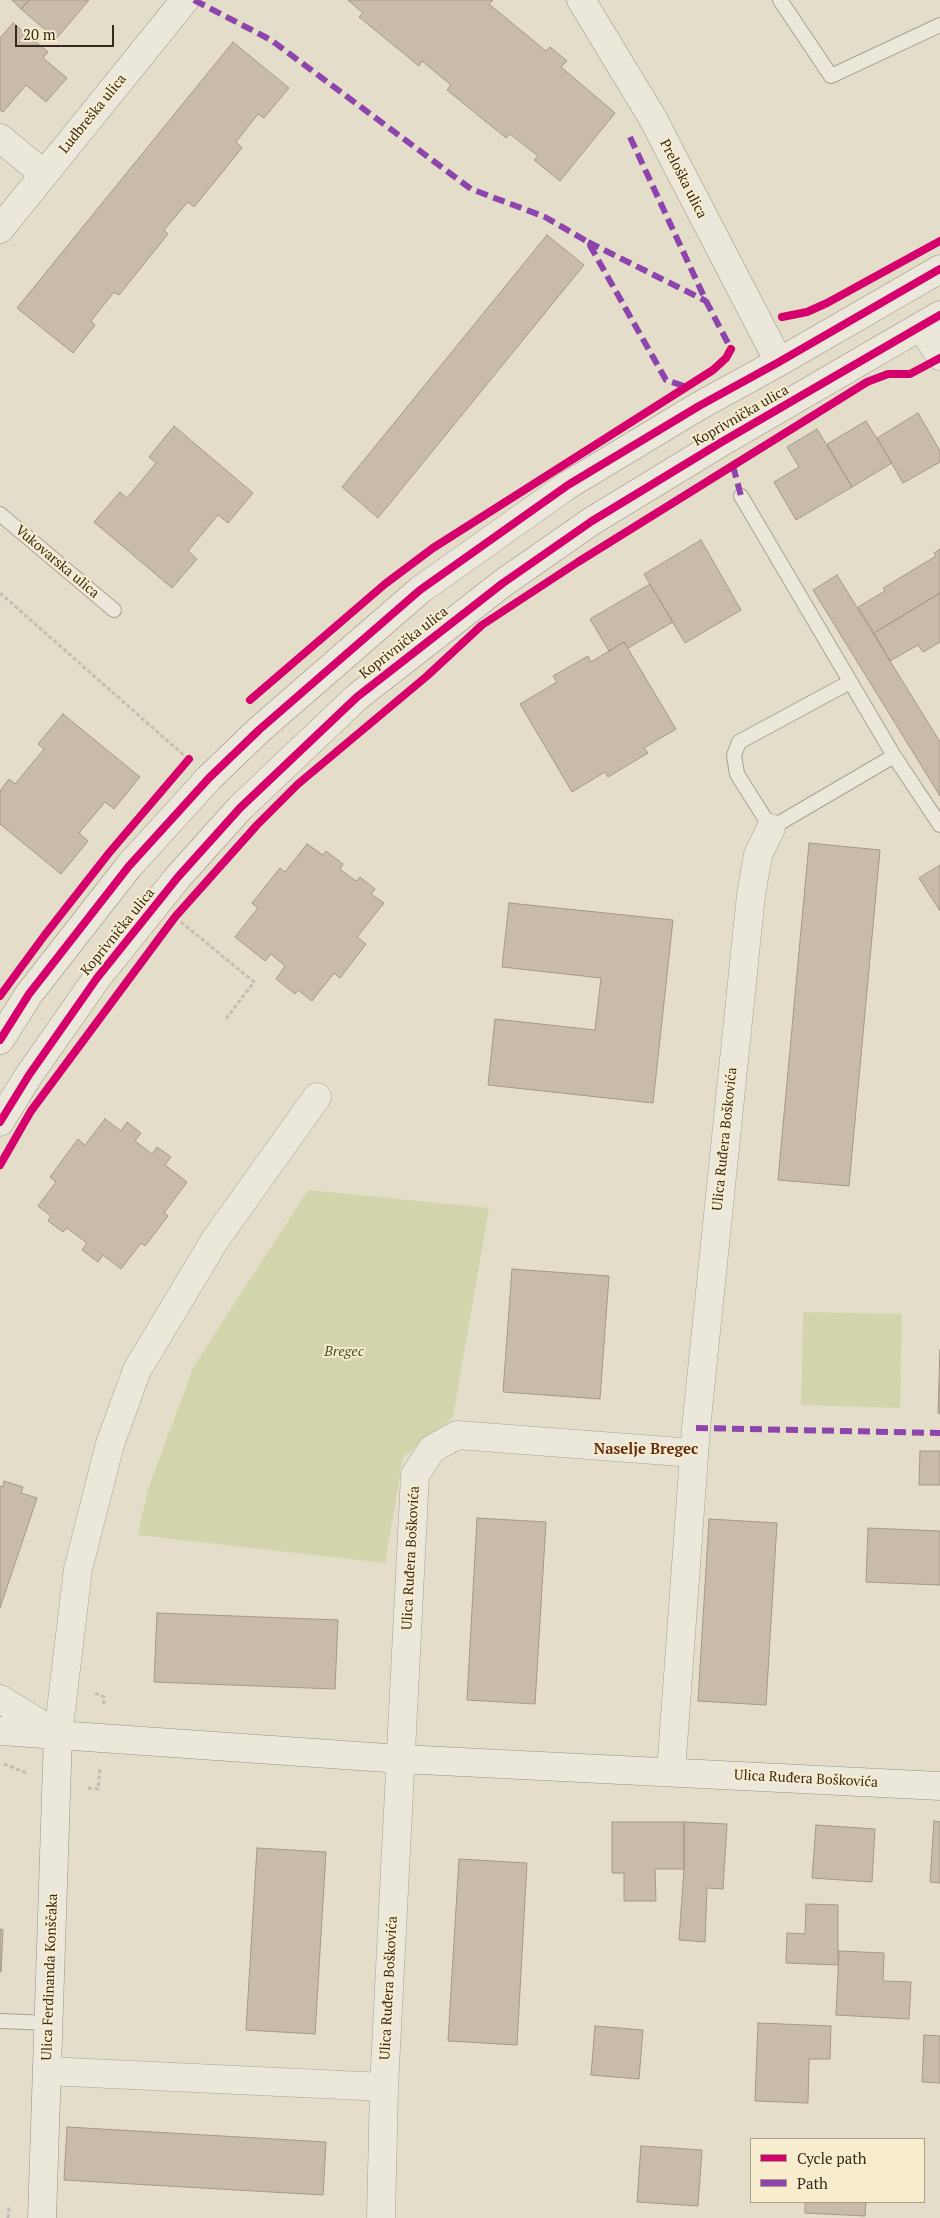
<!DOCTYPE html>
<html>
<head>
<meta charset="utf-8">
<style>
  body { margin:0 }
  #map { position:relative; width:940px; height:2218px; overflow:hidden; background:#e4ddc9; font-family:"PT Serif",serif }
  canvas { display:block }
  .legend { position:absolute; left:750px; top:2138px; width:175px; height:65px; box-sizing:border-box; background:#f7edce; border:1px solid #aa9f86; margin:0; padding:6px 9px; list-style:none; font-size:15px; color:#372a1b }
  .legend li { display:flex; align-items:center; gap:10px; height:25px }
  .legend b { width:25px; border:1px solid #aa9f86 }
  .scale { position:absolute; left:15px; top:25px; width:99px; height:22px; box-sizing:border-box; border:2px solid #372a1b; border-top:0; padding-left:6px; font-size:15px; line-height:18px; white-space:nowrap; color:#372a1b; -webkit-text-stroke:4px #f7edce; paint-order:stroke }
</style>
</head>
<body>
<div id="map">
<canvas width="940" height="2218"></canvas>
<ul class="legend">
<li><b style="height:6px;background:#d6006c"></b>Cycle path</li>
<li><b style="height:6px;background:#8e44ad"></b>Path</li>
</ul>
<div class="scale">20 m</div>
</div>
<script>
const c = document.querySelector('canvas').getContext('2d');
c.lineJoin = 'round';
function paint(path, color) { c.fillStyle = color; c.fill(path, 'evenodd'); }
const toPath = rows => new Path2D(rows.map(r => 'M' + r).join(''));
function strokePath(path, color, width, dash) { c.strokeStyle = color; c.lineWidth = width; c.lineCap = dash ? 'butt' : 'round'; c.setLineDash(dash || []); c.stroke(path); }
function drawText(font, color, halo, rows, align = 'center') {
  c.font = font + ' "PT Serif",serif'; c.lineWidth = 4; c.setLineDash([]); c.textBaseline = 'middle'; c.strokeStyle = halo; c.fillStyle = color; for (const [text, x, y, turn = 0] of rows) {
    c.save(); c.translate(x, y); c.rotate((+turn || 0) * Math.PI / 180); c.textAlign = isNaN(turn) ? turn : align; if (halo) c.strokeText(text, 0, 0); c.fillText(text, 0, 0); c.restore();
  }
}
const green = toPath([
  [308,1190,489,1208,453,1417,403,1457,385,1563,138,1535,148,1489,194,1366],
  [803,1312,902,1314,900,1408,801,1405]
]);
const building = toPath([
  [12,0,29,0,21,9,12,0],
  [29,0,89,0,56,39,21,9,29,0],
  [348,0,493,0,489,4,546,51,550,47,567,61,561,67,615,113,560,181,534,160,538,156,510,134,506,138,447,90,451,85,422,61,419,66,359,17,363,13,348,0],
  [13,23,48,52,43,58,67,78,46,102,26,85,3,112,0,110,0,38,13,23],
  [233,42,289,88,264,118,258,114,236,142,242,148,194,207,188,202,164,230,168,234,119,295,114,292,91,321,95,325,73,353,17,308,233,42],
  [547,235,584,265,378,518,342,487,547,235],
  [918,413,940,451,940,462,903,483,877,438,918,413],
  [866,421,892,463,852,487,827,444,866,421],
  [174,426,253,493,228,523,218,515,188,551,197,559,172,588,94,522,120,492,127,498,156,463,149,457,174,426],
  [817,429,852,487,796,520,774,482,799,467,787,447,817,429],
  [701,540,741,610,685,643,644,574,701,540],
  [940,549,940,593,874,633,858,607,885,591,883,588,936,556,934,553,940,549],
  [837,575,940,742,940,796,813,590,837,575],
  [650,584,673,622,628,648,624,642,609,651,590,619,650,584],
  [940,593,940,642,923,652,918,645,890,661,874,633,940,593],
  [624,642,676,729,644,748,648,753,608,777,605,772,572,792,520,704,557,682,553,676,588,656,591,662,624,642],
  [63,714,140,777,114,809,105,802,79,833,88,841,61,874,0,824,0,791,9,779,15,784,44,749,38,744,63,714],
  [809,843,880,850,849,1186,778,1180,809,843],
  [307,844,323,855,326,851,343,864,340,869,356,881,360,877,375,889,371,894,384,903,357,937,366,944,340,978,334,973,312,1001,298,990,295,994,276,979,285,966,271,954,265,961,235,937,258,908,252,903,280,868,285,872,307,844],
  [940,865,940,911,919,878,940,865],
  [509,903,673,920,653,1103,488,1085,495,1019,595,1030,601,978,502,967,509,903],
  [105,1119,121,1131,127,1122,141,1133,135,1141,152,1154,157,1147,171,1157,165,1165,187,1182,164,1213,168,1216,145,1246,141,1243,121,1269,103,1255,98,1262,82,1250,87,1243,67,1228,63,1232,48,1221,51,1216,38,1206,56,1182,50,1177,78,1139,85,1145,105,1119],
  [512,1269,609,1276,600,1399,503,1392,512,1269],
  [940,1350,940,1414,938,1413,940,1350],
  [920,1451,940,1451,940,1485,919,1485,920,1451],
  [4,1481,23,1487,21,1493,37,1498,0,1608,0,1486,3,1487,4,1481],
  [477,1518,546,1522,535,1704,467,1700,477,1518],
  [709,1519,777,1523,766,1705,698,1701,709,1519],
  [868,1528,940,1531,940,1585,866,1582,868,1528],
  [157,1613,338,1620,335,1689,154,1682,157,1613],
  [934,1821,940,1822,940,1883,930,1882,934,1821],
  [612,1822,684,1822,684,1869,655,1869,656,1901,624,1901,624,1873,612,1873,612,1822],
  [684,1822,727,1824,723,1889,707,1888,705,1942,679,1940,684,1869,684,1822],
  [816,1825,875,1829,872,1882,812,1878,816,1825],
  [257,1848,326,1852,315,2034,246,2030,257,1848],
  [459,1859,527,1863,517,2045,448,2041,459,1859],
  [806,1904,838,1905,838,1965,786,1963,787,1933,805,1934,806,1904],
  [0,1929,3,1930,1,1972,0,1972,0,1929],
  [839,1951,884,1953,883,1981,911,1982,909,2019,836,2015,839,1951],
  [758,2023,831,2026,830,2059,809,2059,808,2103,755,2101,758,2023],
  [595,2026,643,2030,639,2079,591,2075,595,2026],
  [924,2035,940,2036,940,2083,922,2082,924,2035],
  [67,2127,326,2142,323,2195,64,2180,67,2127],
  [641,2146,702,2150,698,2206,637,2202,641,2146],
  [805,2202,866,2202,865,2216,805,2213,805,2202]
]);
const path = toPath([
  [0,593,187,758],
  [181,922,254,982,225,1020],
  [95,1693,104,1697,104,1707],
  [4,1764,26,1773],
  [88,1788,98,1789,100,1768],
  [8,2218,9,2206]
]);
const lane = toPath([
  [780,0,831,76,940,25],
  [741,496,894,756,940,825],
  [0,514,114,610],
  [850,682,739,742,734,755,737,774,771,828,894,756],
  [0,2021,48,2023]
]);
const street = toPath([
  [0,138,44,174],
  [921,326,940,356],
  [58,1735,78,1569,110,1444,137,1370,215,1240,317,1097],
  [671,1772,696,1428,751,895,758,855,771,828],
  [47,2071,384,2087],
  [381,2218,384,2087,415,1475,432,1449,457,1435,694,1453]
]);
const secondary = toPath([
  [581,0,652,117,779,362],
  [0,229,185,0],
  [0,1040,29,994,129,866,209,778,260,729,420,590,568,485,699,406,779,362,940,269],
  [0,1122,29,1075,97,978,178,877,240,808,357,697,503,583,592,521,720,443,940,315],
  [0,1699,55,1733],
  [0,1731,401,1759,940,1786],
  [42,2218,58,1735]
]);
const quiet = toPath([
  [194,0,271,40,471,189,545,217,588,242,666,380,687,387],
  [630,137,706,301,731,349],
  [588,242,706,301],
  [733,466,741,496],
  [696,1428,940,1433]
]);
const cycleway = toPath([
  [782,317,807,312,827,303,940,241],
  [250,700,385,584,433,548,713,370,726,358,731,349],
  [0,996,44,936,109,853,189,759],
  [0,1040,29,994,129,866,209,778,260,729,420,590,568,485,699,406,779,362,940,269],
  [0,1122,29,1075,97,978,178,877,240,808,357,697,503,583,592,521,720,443,940,315],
  [0,1165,31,1111,175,917,257,825,298,784,427,676,482,625,578,562,867,382,888,374,910,374,940,358]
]);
const streetNames = [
  ["Ludbreška ulica",93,114,-51],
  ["Preloška ulica",683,179,63],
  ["Koprivnička ulica",741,416,-30],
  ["Vukovarska ulica",57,562,40],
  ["Koprivnička ulica",404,643,-38],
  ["Koprivnička ulica",118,932,-51],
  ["Ulica Ruđera Boškovića",725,1139,-84],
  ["Ulica Ruđera Boškovića",411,1558,-87],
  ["Ulica Ruđera Boškovića",806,1779,3],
  ["Ulica Ferdinanda Konščaka",50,1977,-88],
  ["Ulica Ruđera Boškovića",389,1988,-87]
];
const parkNames = [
  ["Bregec",344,1352]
];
const neighbourhoodNames = [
  ["Naselje Bregec",646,1450]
];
paint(green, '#d2d5ab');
paint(building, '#c8bbaa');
strokePath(building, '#a49889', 1);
strokePath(lane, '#a9a193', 16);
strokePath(street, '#a9a193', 29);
strokePath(secondary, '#989183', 29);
strokePath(path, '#c4beb2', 3, [4, 2.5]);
strokePath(lane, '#ece7db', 14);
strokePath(street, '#ece7db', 28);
strokePath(secondary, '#ece7db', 28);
strokePath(quiet, '#8e44ad', 6, [12, 6]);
strokePath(cycleway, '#d6006c', 8);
drawText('14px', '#372a1b', '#f7edce', streetNames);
drawText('italic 14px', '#455421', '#f7edce', parkNames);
drawText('bold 15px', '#652d19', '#f7edce', neighbourhoodNames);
</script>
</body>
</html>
